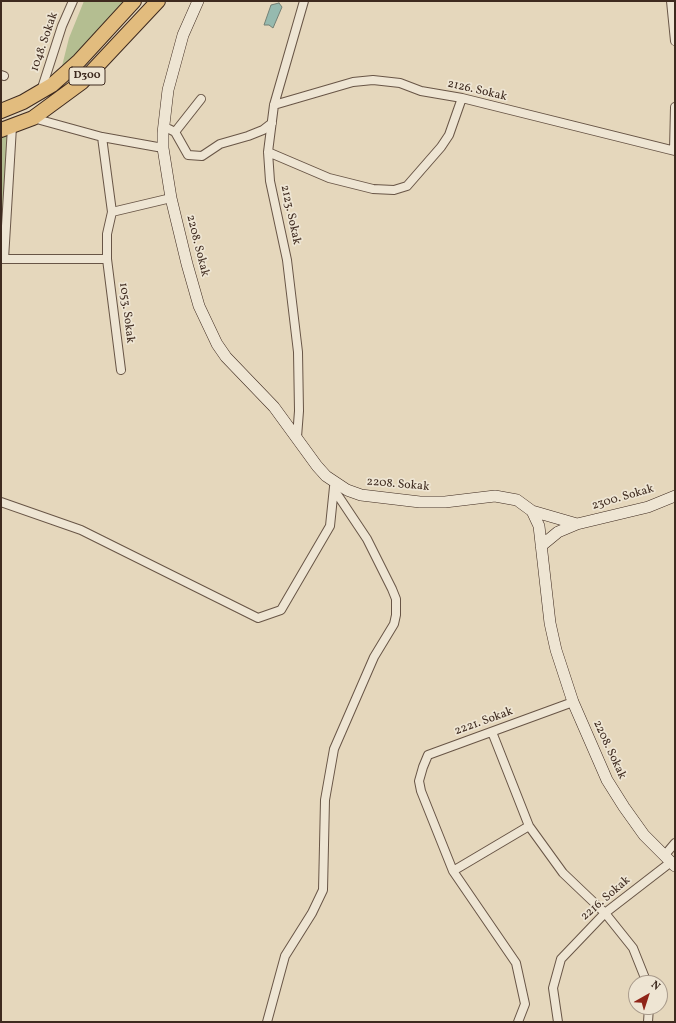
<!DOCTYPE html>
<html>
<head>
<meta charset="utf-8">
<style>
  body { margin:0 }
  #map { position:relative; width:676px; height:1023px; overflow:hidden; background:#e5d7bc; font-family:Vollkorn,serif }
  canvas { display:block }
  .frame { position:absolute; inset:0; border:2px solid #3e2a1f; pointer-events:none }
  .north { position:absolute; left:628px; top:975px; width:40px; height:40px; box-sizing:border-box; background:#eee5d3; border:1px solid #a89a8b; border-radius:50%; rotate:39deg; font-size:11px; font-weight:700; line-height:16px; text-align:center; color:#3e2a1f }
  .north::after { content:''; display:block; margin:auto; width:14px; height:18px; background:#8f2418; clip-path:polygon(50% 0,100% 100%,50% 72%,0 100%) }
</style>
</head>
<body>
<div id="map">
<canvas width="676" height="1023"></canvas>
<div class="frame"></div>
<div class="north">N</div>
</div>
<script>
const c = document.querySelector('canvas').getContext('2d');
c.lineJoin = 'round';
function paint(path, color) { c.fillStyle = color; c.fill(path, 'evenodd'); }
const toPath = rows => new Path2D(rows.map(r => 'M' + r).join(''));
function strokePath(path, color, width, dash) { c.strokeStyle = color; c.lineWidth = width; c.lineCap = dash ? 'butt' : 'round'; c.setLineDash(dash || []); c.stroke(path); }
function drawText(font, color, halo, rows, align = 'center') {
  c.font = font + ' Vollkorn,serif'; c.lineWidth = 3.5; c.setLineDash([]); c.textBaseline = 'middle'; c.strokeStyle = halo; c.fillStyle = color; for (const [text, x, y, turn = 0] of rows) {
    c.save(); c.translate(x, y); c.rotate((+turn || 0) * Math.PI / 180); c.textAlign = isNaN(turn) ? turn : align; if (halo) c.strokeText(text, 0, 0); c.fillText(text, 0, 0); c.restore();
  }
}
const green = toPath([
  [84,1,127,1,60,74,69,38],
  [12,127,1,259,1,130]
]);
const water = toPath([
  [279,3,282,7,273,28,269,25,264,25,271,5,279,3]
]);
const street = toPath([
  [671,1,675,41],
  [1,75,4,76],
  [41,91,62,26,73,1],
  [274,105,353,82,373,80,400,83,421,91,462,98,675,151],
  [33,118,102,137,163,148],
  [169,129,175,132,201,99],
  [175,132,188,155,202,156,220,144,248,136,263,130,272,123],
  [102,137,112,212],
  [674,150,675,107],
  [268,152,329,178,373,189,394,190,407,186,441,147,449,135,462,98],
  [1,259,107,259,107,234,112,212,171,198],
  [4,259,12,127],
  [107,259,121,370],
  [297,437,299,411,298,352,287,260,270,181,268,152,274,105,304,1],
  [1,502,81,530,258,618,281,610,330,526,334,487],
  [492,732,529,826,563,873,605,913,633,948,647,983],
  [529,826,453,871,421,791,419,781,423,767,428,755,573,702],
  [664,856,675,843],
  [453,871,516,963,525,1004,518,1022],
  [267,1022,285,956,312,913,323,890,325,800,334,749,374,657,394,624,396,615,396,599,392,589,367,539,337,494,334,482],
  [558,1022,553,988,561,959,605,913,671,862],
  [648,1022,649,1007]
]);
const secondary = toPath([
  [198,1,183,35,168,90,163,133,163,148,171,198,187,264,199,306,217,344,226,357,274,407,317,466,326,476,347,490,361,495,420,502,445,502,495,496,517,500,532,511,539,526,550,623,556,650,573,702,607,780,624,807,644,835,675,866],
  [532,511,577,524],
  [541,546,558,532,577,524,648,507,675,496]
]);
const highway = toPath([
  [1,111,23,102,52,85,79,61,134,1],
  [1,130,33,118,82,82,158,1]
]);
const shields = [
  [87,76,36]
];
const shieldNames = [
  ["D300",87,76]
];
const streetNames = [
  ["1048. Sokak",45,42,-71],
  ["2126. Sokak",477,91,13],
  ["2123. Sokak",290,215,78],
  ["2208. Sokak",197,246,76],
  ["1053. Sokak",126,313,83],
  ["2208. Sokak",398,485,5],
  ["2300. Sokak",623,498,-16],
  ["2221. Sokak",484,722,-20],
  ["2208. Sokak",609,750,65],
  ["2216. Sokak",606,899,-41]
];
paint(green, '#b4be91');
paint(water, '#96baaf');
strokePath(water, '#738075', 1);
strokePath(street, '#685546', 10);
strokePath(secondary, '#3e2a1f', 12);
strokePath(highway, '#3e2a1f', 16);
strokePath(street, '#eee5d3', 8);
strokePath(secondary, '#eee5d3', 11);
strokePath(highway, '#e2bc7e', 14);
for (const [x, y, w] of shields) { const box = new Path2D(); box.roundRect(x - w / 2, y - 9, w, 18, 3); c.fillStyle = '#eee5d3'; c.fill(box); strokePath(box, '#3e2a1f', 1); }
drawText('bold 11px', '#3e2a1f', null, shieldNames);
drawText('12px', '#3e2a1f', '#eee5d3', streetNames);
</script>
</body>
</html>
